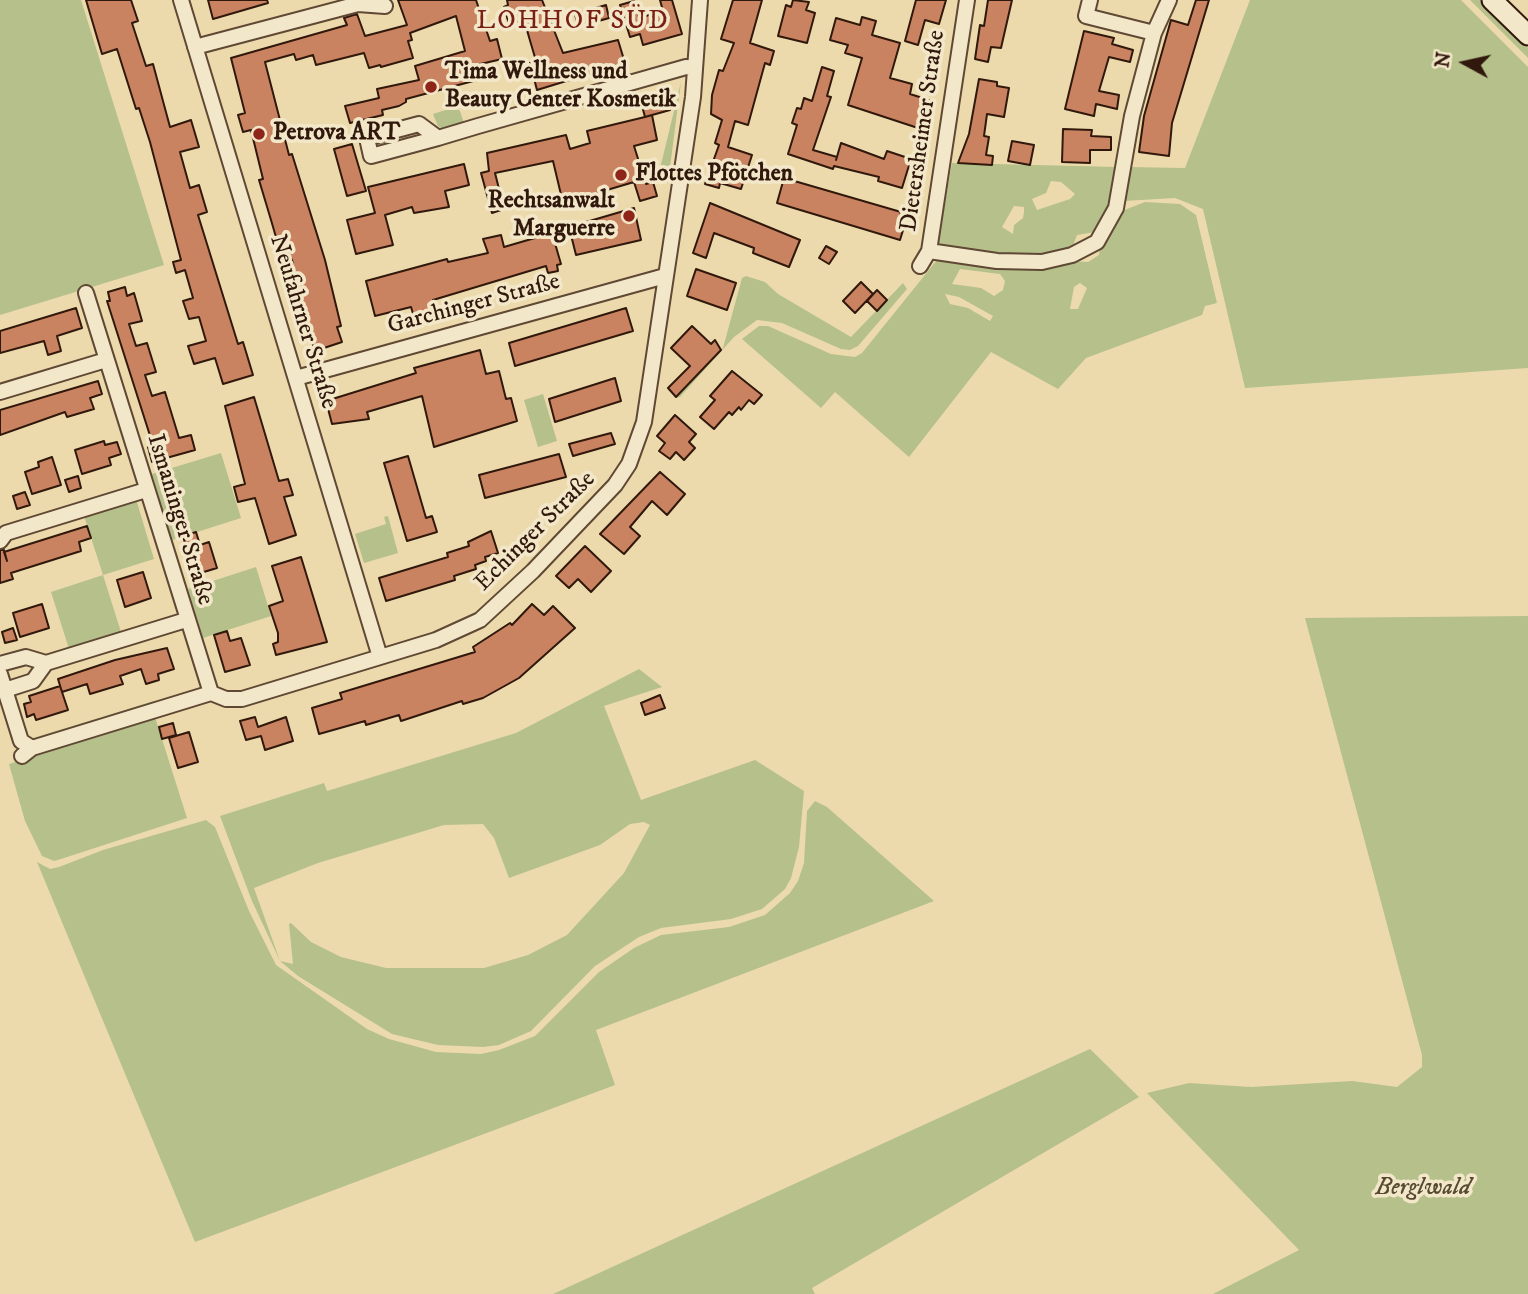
<!DOCTYPE html>
<html>
<head>
<meta charset="utf-8">
<style>
  body { margin:0 }
  #map { position:relative; width:1528px; height:1294px; overflow:hidden; background:#ecdaac; font-family:"IM FELL DW Pica",serif }
  canvas { display:block }
  .north { position:absolute; left:1430px; top:28px; width:70px; height:70px; -webkit-text-stroke:5px #f3e7c9; paint-order:stroke; rotate:278deg; font-size:19px; font-weight:700; line-height:28px; text-align:center; color:#30180c }
  .north::after { content:''; display:block; margin:auto; width:24px; height:32px; background:#30180c; clip-path:polygon(50% 0,100% 100%,50% 72%,0 100%) }
</style>
</head>
<body>
<div id="map">
<canvas width="1528" height="1294"></canvas>
<div class="north">N</div>
</div>
<script>
const c = document.querySelector('canvas').getContext('2d');
c.lineJoin = 'round';
function paint(path, color) { c.fillStyle = color; c.fill(path, 'evenodd'); }
const toPath = rows => new Path2D(rows.map(r => 'M' + r).join(''));
function strokePath(path, color, width, dash) { c.strokeStyle = color; c.lineWidth = width; c.lineCap = dash ? 'butt' : 'round'; c.setLineDash(dash || []); c.stroke(path); }
function drawText(font, color, halo, rows, align = 'center') {
  c.font = font + ' "IM FELL DW Pica",serif'; c.lineWidth = 7; c.setLineDash([]); c.textBaseline = 'middle'; c.strokeStyle = halo; c.fillStyle = color; for (const [text, x, y, turn = 0] of rows) {
    c.save(); c.translate(x, y); c.rotate((+turn || 0) * Math.PI / 180); c.textAlign = isNaN(turn) ? turn : align; if (halo) c.strokeText(text, 0, 0); c.fillText(text, 0, 0); c.restore();
  }
}
const green = toPath([
  [0,0,81,0,164,265,0,315],
  [1250,0,1461,0,1528,67,1528,368,1245,388,1203,209,1175,198,1124,201,1128,167,1185,168],
  [1470,0,1480,0,1528,48,1528,58],
  [681,82,668,183,657,181],
  [455,107,460,111,464,123,443,129,438,126,433,114],
  [952,163,1118,167,1114,197,1095,232,1077,235,1071,251,1042,258,999,258,944,249,938,243],
  [1051,181,1061,182,1075,194,1070,199,1037,210,1032,199,1046,193],
  [1014,206,1024,207,1024,212,1023,218,1014,225,1013,234,1002,227],
  [1145,202,1180,204,1196,215,1217,303,1205,306,1202,315,1086,358,1058,389,991,352,909,457,835,392,821,408,742,339,759,326,768,326,831,354,855,357,862,353,941,255,1088,262,1099,255,1100,243,1122,211],
  [960,269,1000,274,1005,281,1003,290,994,296,981,288,952,284],
  [1080,283,1087,288,1078,309,1070,309,1074,287],
  [945,294,959,297,993,316,990,321,968,308,950,304],
  [746,276,765,282,778,294,851,337,903,283,907,289,858,346,850,350,841,349,782,323,757,320,734,337,680,397,675,398,723,348,742,278],
  [543,394,557,441,538,447,524,400],
  [221,453,241,518,172,540,152,474],
  [136,499,154,559,103,575,121,632,69,649,51,592,103,575,84,516],
  [388,516,398,553,364,563,355,534,386,524,384,517],
  [256,567,271,616,203,638,188,589],
  [1528,616,1528,1294,1213,1294,1299,1250,1147,1093,1189,1083,1251,1087,1352,1081,1397,1087,1422,1067,1422,1055,1305,618],
  [639,669,662,687,604,706,641,800,755,760,804,791,799,847,791,878,785,889,762,909,731,919,661,928,639,937,595,966,531,1031,499,1045,483,1047,438,1045,392,1034,298,976,280,961,252,901,220,816,324,783,327,791,516,733],
  [644,822,650,825,624,873,567,935,528,955,484,968,386,968,341,957,311,942,291,923,289,924,293,964,280,961,254,888,318,863,444,825,483,824,494,838,509,878,600,845,630,824],
  [154,701,156,705,151,707,146,704,116,718,110,715,99,718,95,724,63,730,60,735,30,739],
  [155,717,187,818,61,859,54,861,42,856,25,821,9,764],
  [815,801,827,807,934,901,596,1030,615,1085,195,1242,37,862,50,869,59,867,103,850,206,820,215,827,249,911,276,965,367,1029,389,1039,436,1052,481,1054,499,1050,535,1036,599,972,634,948,661,935,729,927,765,915,790,893,798,881,804,863,807,811],
  [1090,1049,1139,1097,812,1288,815,1294,553,1294]
]);
const building = toPath([
  [86,0,131,0,138,21,132,23,146,66,153,64,170,127,191,120,199,147,180,152,190,188,199,185,207,212,198,215,238,344,243,342,253,375,223,384,215,358,194,364,188,346,206,341,199,317,189,319,183,301,193,298,185,270,176,273,173,262,181,260,150,142,139,108,136,109,117,49,102,54,86,0],
  [208,0,267,0,268,3,213,19,208,0],
  [398,0,476,0,490,41,497,39,502,59,472,66,477,80,406,99,406,102,399,106,382,110,383,115,350,123,345,106,379,98,377,89,419,80,415,66,465,51,456,16,410,33,412,40,408,41,413,58,381,67,380,65,369,68,364,53,316,65,313,55,296,60,294,54,265,62,289,155,292,154,325,260,341,326,337,327,342,342,315,351,311,339,306,339,300,319,307,316,296,279,291,280,288,265,293,263,285,242,278,244,271,220,259,180,263,179,251,130,243,132,238,115,245,113,231,58,347,25,344,18,357,14,365,36,407,25,398,0],
  [507,0,542,0,563,53,618,40,625,63,537,90,530,63,536,61,524,20,509,24,504,7,508,5,507,0],
  [660,0,672,0,682,34,643,45,640,34,630,37,620,5,634,1,639,18,663,11,660,0],
  [733,0,762,0,750,43,774,51,770,65,765,63,748,125,735,121,728,147,752,155,741,189,720,183,719,188,705,184,719,145,715,143,722,120,711,114,712,95,719,70,723,71,734,43,721,39,733,0],
  [793,0,809,2,806,10,815,13,807,43,778,36,786,5,791,7,793,0],
  [916,0,946,0,939,24,925,20,918,45,905,41,916,0],
  [988,0,1012,0,1001,48,991,47,988,62,975,59,980,25,984,26,988,0],
  [1196,0,1209,0,1172,123,1169,156,1139,152,1144,116,1171,20,1188,25,1196,0],
  [606,5,609,18,578,27,575,14,606,5],
  [862,17,876,21,872,35,900,43,890,78,912,84,910,94,929,100,921,129,848,105,862,58,845,53,848,45,830,40,836,18,860,25,862,17],
  [1084,31,1114,38,1112,44,1133,50,1130,62,1109,57,1099,91,1119,95,1117,109,1096,104,1094,116,1065,109,1084,31],
  [822,67,834,71,827,96,831,97,813,150,837,157,836,160,841,143,884,159,887,151,911,159,902,188,878,181,879,177,834,166,833,169,788,154,797,125,792,123,797,108,801,109,804,98,812,101,822,67],
  [979,79,997,82,997,86,1009,88,1004,117,987,114,984,136,989,137,986,155,993,156,992,165,958,163,969,134,979,79],
  [666,96,670,110,645,117,652,115,657,140,634,146,646,184,653,182,657,196,640,201,634,182,563,203,553,161,495,173,504,209,492,213,481,173,489,171,487,153,566,135,570,149,590,143,587,131,645,117,641,102,666,96],
  [1063,129,1092,130,1091,136,1111,137,1111,150,1090,150,1090,163,1062,162,1063,129],
  [1012,141,1034,145,1030,165,1008,161,1012,141],
  [352,144,366,191,347,196,334,149,352,144],
  [464,164,469,185,445,191,449,207,414,213,412,207,385,215,393,245,356,254,347,220,375,213,368,187,464,164],
  [784,178,901,212,897,225,904,227,900,240,777,203,784,178],
  [710,203,800,240,789,267,753,253,754,248,714,233,706,258,693,253,710,203],
  [634,208,641,240,576,255,569,227,634,208],
  [552,233,561,264,557,265,558,271,548,273,546,266,433,300,436,314,415,320,411,307,375,316,366,281,447,259,448,262,488,253,483,239,501,235,504,247,552,233],
  [826,246,837,252,829,264,819,258,826,246],
  [696,269,736,283,727,310,687,296,696,269],
  [861,282,873,294,855,313,843,301,861,282],
  [125,287,127,296,134,293,142,321,129,324,136,346,147,343,156,372,145,375,152,396,165,392,179,438,191,435,195,450,152,462,148,447,153,445,107,301,110,301,108,292,125,287],
  [877,290,887,300,877,311,867,301,877,290],
  [76,308,82,328,57,336,61,351,48,355,44,341,0,353,0,331,76,308],
  [626,308,633,331,515,366,509,343,626,308],
  [692,326,711,344,715,340,721,350,676,397,668,388,690,366,671,348,692,326],
  [480,350,486,374,499,371,506,399,511,398,517,421,434,447,422,396,367,412,369,419,332,424,326,401,416,373,414,368,480,350],
  [732,371,762,395,754,404,749,400,741,410,739,407,732,415,729,412,714,429,700,417,715,400,710,396,732,371],
  [615,378,621,401,555,422,549,399,615,378],
  [98,381,102,394,90,398,94,409,67,417,65,412,0,435,0,410,98,381],
  [254,397,279,481,288,479,293,495,284,497,296,535,269,544,255,498,238,502,234,487,245,484,225,406,254,397],
  [675,415,696,434,689,442,695,448,684,460,676,452,670,459,659,451,665,443,657,436,675,415],
  [611,433,615,444,573,456,569,444,611,433],
  [104,441,105,445,117,442,121,454,109,458,111,465,82,474,75,450,104,441],
  [559,454,566,477,485,498,479,475,559,454],
  [408,456,426,518,432,516,437,532,407,541,384,463,408,456],
  [52,457,61,485,32,494,25,472,39,467,38,462,52,457],
  [660,472,685,494,667,515,652,501,630,527,640,536,624,554,600,534,660,472],
  [78,476,81,488,69,492,65,480,78,476],
  [25,492,30,505,17,509,13,496,25,492],
  [87,526,91,538,79,542,81,551,11,573,13,579,0,583,0,550,4,550,7,561,4,552,87,526],
  [491,531,498,553,485,557,486,561,475,565,476,569,454,576,455,580,386,601,379,578,448,557,447,553,469,546,468,542,491,531],
  [196,532,200,545,209,542,217,568,194,575,183,536,196,532],
  [585,546,611,571,591,592,578,579,569,588,556,576,585,546],
  [301,557,327,642,276,655,273,644,278,642,278,633,269,606,283,601,272,566,301,557],
  [143,572,151,598,125,607,117,580,143,572],
  [42,604,49,628,20,637,13,613,42,604],
  [532,604,544,615,553,606,575,628,519,678,483,698,463,704,462,701,401,721,399,715,366,725,365,721,319,734,312,708,342,699,340,693,475,652,473,647,510,623,512,625,532,604],
  [13,628,17,640,5,643,2,632,13,628],
  [227,631,230,641,241,638,250,665,225,672,214,635,227,631],
  [167,648,174,669,158,674,159,680,146,684,141,669,120,676,123,684,90,694,87,684,62,692,58,679,115,660,167,648],
  [60,686,68,710,36,720,34,714,27,717,24,704,31,702,29,696,60,686],
  [660,695,665,708,645,715,641,703,660,695],
  [255,717,258,727,286,717,293,741,265,750,261,736,246,740,240,721,255,717],
  [173,723,176,735,162,739,159,727,173,723],
  [189,732,198,762,178,768,169,738,189,732]
]);
const street = toPath([
  [181,0,380,657],
  [1154,33,1169,0],
  [195,47,358,4,385,6],
  [438,138,419,124,367,138,371,156,438,138,478,126,686,67,695,68],
  [929,251,997,261,1042,262,1072,255,1097,242,1116,208,1132,116,1154,33,1086,16,1090,0],
  [920,266,929,251,967,0],
  [86,293,211,693],
  [296,378,665,276],
  [0,392,106,360],
  [0,541,6,533,146,490],
  [0,664,26,657,46,663,186,620],
  [0,674,21,741,32,748],
  [5,690,33,681,46,663],
  [22,756,32,748,211,693,226,699,242,699,436,640,480,620,533,571,615,485,629,464,644,422,693,97,700,0]
]);
const secondary = toPath([
  [1492,0,1528,35]
]);
const markers = [
  [431,87,7,"#8f2418"],
  [259,134,7,"#8f2418"],
  [621,175,7,"#8f2418"],
  [629,216,7,"#8f2418"]
];
const poiNames = [
  ["Tima Wellness und",445,73],
  ["Beauty Center Kosmetik",445,101],
  ["Petrova ART",273,134],
  ["Flottes Pfötchen",635,175],
  ["Rechtsanwalt",615,202,"right"],
  ["Marguerre",615,230,"right"]
];
const streetNames = [
  ["Dietersheimer Straße",924,131,-82],
  ["Garchinger Straße",474,305,-15],
  ["Neufahrner Straße",302,322,73],
  ["Ismaninger Straße",179,520,73],
  ["Echinger Straße",536,532,-45]
];
const parkNames = [
  ["Berglwald",1423,1189]
];
const neighbourhoodNames = [
  ["LOHHOF SÜD",573,23]
];
paint(green, '#b5c08b');
paint(building, '#ca8360');
strokePath(building, '#30180c', 2);
strokePath(street, '#5f4834', 18);
strokePath(secondary, '#30180c', 23);
strokePath(street, '#f3e7c9', 14);
strokePath(secondary, '#f3e7c9', 19);
for (const [x, y, r, color] of markers) { const dot = new Path2D(); dot.arc(x, y, r, 0, 2 * Math.PI); c.fillStyle = color; c.fill(dot); strokePath(dot, '#f3e7c9', 2.5); }
drawText('bold 24px', '#30180c', '#f3e7c9', poiNames, 'left');
drawText('24px', '#30180c', '#f3e7c9', streetNames);
drawText('italic 24px', '#584a32', '#f3e7c9', parkNames);
c.letterSpacing = '2px';
drawText('26px', '#7a1f14', '#f3e7c9', neighbourhoodNames);
c.letterSpacing = '0px';
</script>
</body>
</html>
